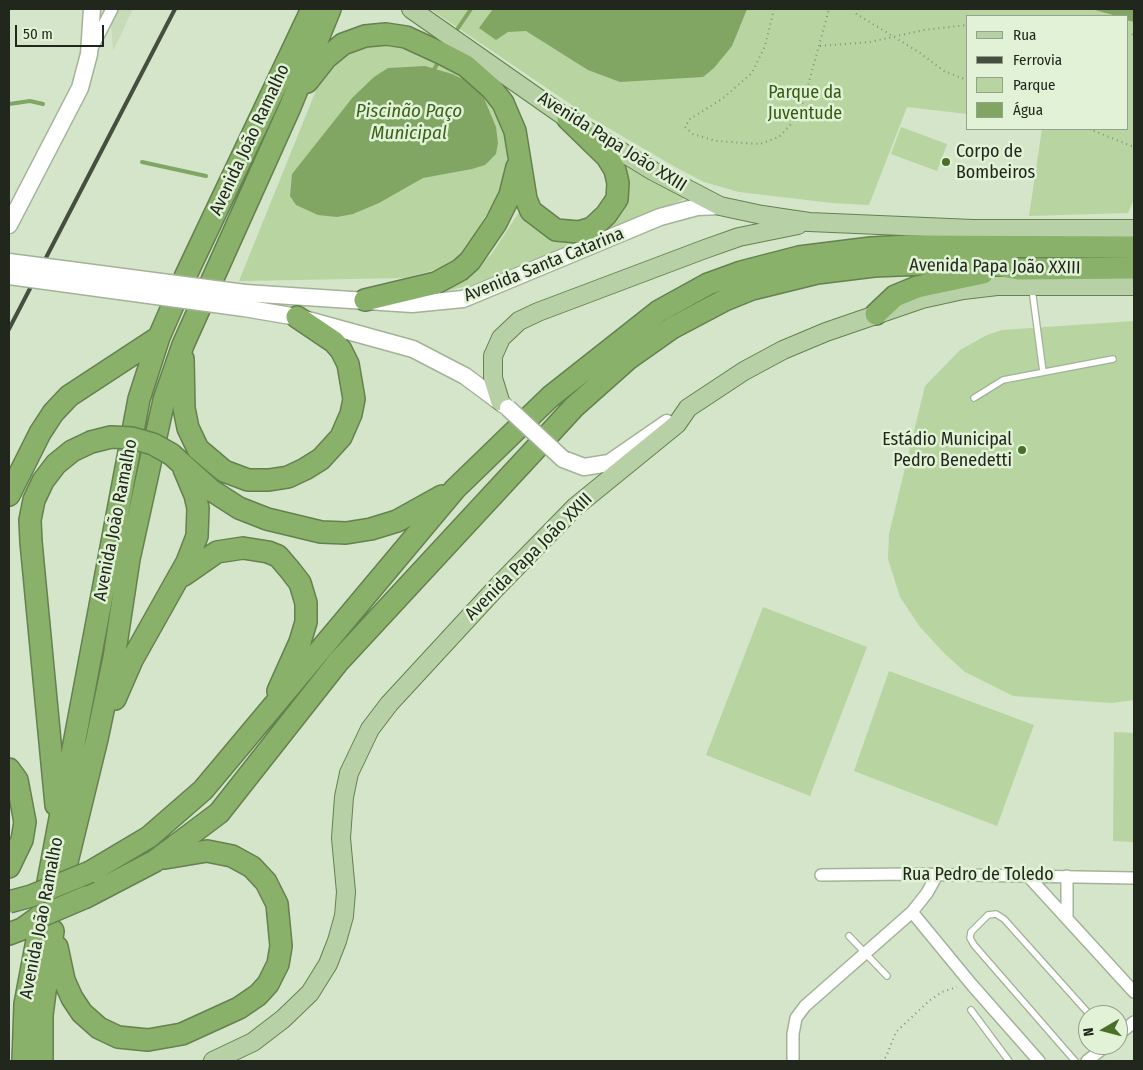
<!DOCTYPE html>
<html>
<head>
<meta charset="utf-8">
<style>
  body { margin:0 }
  #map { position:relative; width:1143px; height:1070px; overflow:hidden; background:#d4e5c9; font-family:"Fira Sans Condensed",sans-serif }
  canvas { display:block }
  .frame { position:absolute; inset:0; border:10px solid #21271d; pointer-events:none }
  .legend { position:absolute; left:966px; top:15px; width:162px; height:115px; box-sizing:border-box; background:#e1f2d6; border:1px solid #94a18c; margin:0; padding:6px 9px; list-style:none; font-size:15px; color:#21271d }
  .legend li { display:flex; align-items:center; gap:10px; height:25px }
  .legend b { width:25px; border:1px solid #94a18c }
  .north { position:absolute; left:1078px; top:1005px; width:50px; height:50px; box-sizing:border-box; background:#e1f2d6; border:1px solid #94a18c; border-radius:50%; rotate:262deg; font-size:14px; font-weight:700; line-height:20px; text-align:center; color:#21271d }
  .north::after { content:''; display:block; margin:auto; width:18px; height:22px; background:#4a6f28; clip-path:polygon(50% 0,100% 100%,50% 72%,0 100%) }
  .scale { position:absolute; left:15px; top:25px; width:89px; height:22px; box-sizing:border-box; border:2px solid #21271d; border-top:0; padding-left:6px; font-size:15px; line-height:18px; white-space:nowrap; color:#21271d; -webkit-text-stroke:4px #e1f2d6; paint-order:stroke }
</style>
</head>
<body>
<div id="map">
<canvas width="1143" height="1070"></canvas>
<div class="frame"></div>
<ul class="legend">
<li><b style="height:6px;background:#b8d0a6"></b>Rua</li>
<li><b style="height:6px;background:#464e40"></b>Ferrovia</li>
<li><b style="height:14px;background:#b7d4a1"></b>Parque</li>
<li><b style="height:14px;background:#81a664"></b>Água</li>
</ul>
<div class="north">N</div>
<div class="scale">50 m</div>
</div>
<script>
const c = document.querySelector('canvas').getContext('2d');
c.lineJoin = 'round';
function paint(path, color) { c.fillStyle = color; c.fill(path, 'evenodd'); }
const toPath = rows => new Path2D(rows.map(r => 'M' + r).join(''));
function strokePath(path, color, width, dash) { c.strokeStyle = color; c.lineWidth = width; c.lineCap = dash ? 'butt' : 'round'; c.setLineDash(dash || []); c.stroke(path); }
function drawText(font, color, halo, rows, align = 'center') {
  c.font = font + ' "Fira Sans Condensed",sans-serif'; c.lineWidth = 5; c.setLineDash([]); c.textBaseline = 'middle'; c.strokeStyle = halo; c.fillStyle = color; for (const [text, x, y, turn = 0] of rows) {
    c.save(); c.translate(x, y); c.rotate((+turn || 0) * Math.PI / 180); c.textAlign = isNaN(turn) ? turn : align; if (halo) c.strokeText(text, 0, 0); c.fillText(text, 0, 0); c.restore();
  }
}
const built = toPath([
  [110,9,133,9,113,51]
]);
const green = toPath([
  [430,9,1134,9,1134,199,1128,213,1029,216,1042,129,1127,129,1127,16,967,16,967,114,907,107,869,205,832,203,739,192,704,182,677,168,591,118],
  [398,44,477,82,510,140,501,191,456,264,405,278,239,281,317,88,343,57,368,46],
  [901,127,947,144,937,171,891,154],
  [618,156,650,181,689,197,471,285,447,291,491,255,523,206,527,214,606,228],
  [1134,321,1134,700,1111,703,1013,696,965,672,945,654,920,627,900,597,888,559,889,534,925,386,960,350,987,335,1002,330],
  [763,607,867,647,810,796,706,755],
  [889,671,1034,725,997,826,854,771],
  [1114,732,1134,733,1134,842,1113,841]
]);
const water = toPath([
  [493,9,747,9,732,46,714,68,703,77,620,82,588,70,526,31,508,32,496,40,479,28],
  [1091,9,1134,9,1134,22,1127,20,1127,16,1117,16],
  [425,66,452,74,479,86,496,127,498,143,496,154,485,165,472,169,423,178,379,203,353,214,337,217,318,215,296,205,290,196,292,174,353,97,374,77,388,68]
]);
const stream = toPath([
  [454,34,471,9],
  [432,73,440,59],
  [9,104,30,101,43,104],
  [142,162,206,176]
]);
const path = toPath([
  [774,9,765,46,752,73,722,99,690,119,685,127,693,134,716,141,760,144,779,137,792,123,804,100,829,9],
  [855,9,855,13,920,53,944,71,967,80],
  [1055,16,1065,16],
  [1127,33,1134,35],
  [820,46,870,42,924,30,967,25],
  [1089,129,1134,147],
  [881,1061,886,1057,896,1032,929,1001,942,992,957,987]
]);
const lane = toPath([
  [1032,289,1043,372],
  [974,398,1003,380,1113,359],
  [849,936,887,976],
  [971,1010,1009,1061],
  [1075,1061,974,945,970,938,971,932,988,915,996,914,1004,919,1090,1015]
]);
const street = toPath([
  [92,48,112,9],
  [821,875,910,874,1134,878],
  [1027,875,1134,992],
  [912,912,972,985,1039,1061],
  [1067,916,1067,876],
  [1118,1035,1134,1022],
  [793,1061,793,1034,796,1018,805,1006,912,912,927,893,937,875],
  [1087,1061,1107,1045]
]);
const secondary = toPath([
  [9,225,80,88,89,54,92,9],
  [245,293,412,304,463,299,660,217,697,207,720,206],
  [244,308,297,317,413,349,465,376,504,405],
  [563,459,584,467,609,463,667,423]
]);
const primary = toPath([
  [411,9,568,119,653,171,720,206,762,215,809,222,973,229,1134,229],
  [500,401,493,378,493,356,501,338,519,321,538,312,705,249,739,237,798,225],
  [213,1061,253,1042,283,1019,310,993,328,964,337,941,344,916,346,892,341,838,344,797,349,773,370,729,389,704,496,588,575,507,677,424,688,408,744,371,783,350,826,332,922,299,963,290,997,286,1134,286]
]);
const highway = toPath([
  [307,82,326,58,343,44,365,36,386,34,406,37,443,54,466,66,492,89,503,103,515,131,526,199,531,211,556,230,579,232,592,228,606,215,617,199,618,183,615,170,607,157,568,119],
  [365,300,436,283,460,270,470,261,496,223,510,195,517,167],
  [876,314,895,296,917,287,983,273],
  [183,359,184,408,188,428,198,449,224,471,248,480,269,480,288,477,305,469,321,459,341,437,351,414,354,399,348,364,341,350,334,342,297,317],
  [171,454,211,490,239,508,267,519,321,532,346,533,371,529,397,521,442,496],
  [9,495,40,433,53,413,69,396,159,337],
  [31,542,56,805],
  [184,575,217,552,243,548,268,552,278,556,290,570,300,583,306,603,306,622,300,642,278,691],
  [115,699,132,660,187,562,197,536,198,508,195,495,184,469],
  [9,769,17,780,25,822,22,840,9,867],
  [67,862,97,739,114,658,129,559,164,400,183,345,290,107,330,9],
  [90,872,149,837,203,790,455,489,550,397,659,311,708,284,741,272,799,257,871,248,909,246,1134,247],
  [86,897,155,861,219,813,338,662,539,445,574,407,628,359,672,328,725,300,752,289,817,273,874,266,949,263,986,263,1018,269,1134,268],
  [9,934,22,929,39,917],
  [57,947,64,980,72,998,82,1013,99,1028,118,1037,148,1040,182,1034,239,1008,258,995,268,984,278,964,281,946,277,904,266,882,252,867,232,856,207,851,165,858],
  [23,1061,25,1004,139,399,159,337,186,275,312,9],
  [42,1061,42,1015,53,931]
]);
const rail = toPath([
  [9,329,175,9]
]);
const secondaryBridge = toPath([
  [9,262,245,293],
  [9,276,244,308],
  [508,408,563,459]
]);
const highwayBridge = toPath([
  [31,542,30,520,34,500,43,481,56,464,72,451,91,442,111,437,132,438,153,444,171,454],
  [9,902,31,896,90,872],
  [39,917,86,897]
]);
const markers = [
  [946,162,5,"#4a6f28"],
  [1022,450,5,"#4a6f28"]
];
const parkNames = [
  ["Parque da",805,93],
  ["Juventude",805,114]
];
const streetNames = [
  ["Avenida João Ramalho",250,140,-65],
  ["Avenida Papa João XXIII",612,142,32],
  ["Avenida Santa Catarina",544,265,-22],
  ["Avenida Papa João XXIII",995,267,1],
  ["Avenida João Ramalho",116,520,-79],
  ["Avenida Papa João XXIII",529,557,-45],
  ["Rua Pedro de Toledo",978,875],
  ["Avenida João Ramalho",42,918,-79]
];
const poiNames = [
  ["Corpo de",956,152],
  ["Bombeiros",956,173],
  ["Estádio Municipal",1012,440,"right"],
  ["Pedro Benedetti",1012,461,"right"]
];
const waterNames = [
  ["Piscinão Paço",409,112],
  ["Municipal",409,134]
];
paint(built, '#c7dbb8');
paint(green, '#b7d4a1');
paint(water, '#81a664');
strokePath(stream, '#81a664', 4);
strokePath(lane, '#a3b398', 8);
strokePath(street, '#a3b398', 14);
strokePath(secondary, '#a3b398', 19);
strokePath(primary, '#65814f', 20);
strokePath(highway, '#65814f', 24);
strokePath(path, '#85917d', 2, [1, 4]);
strokePath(lane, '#fff', 5.5);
strokePath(street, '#fff', 11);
strokePath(secondary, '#fff', 16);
strokePath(primary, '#b8d0a6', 18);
strokePath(highway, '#89b16a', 21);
strokePath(rail, '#464e40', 4);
strokePath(secondaryBridge, '#a3b398', 19, []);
strokePath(highwayBridge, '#65814f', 24, []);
strokePath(secondaryBridge, '#fff', 16);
strokePath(highwayBridge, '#89b16a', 21);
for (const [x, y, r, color] of markers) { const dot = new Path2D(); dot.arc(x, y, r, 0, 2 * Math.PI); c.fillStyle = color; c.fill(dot); strokePath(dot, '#e1f2d6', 2); }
drawText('18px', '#375a13', '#e1f2d6', parkNames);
drawText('18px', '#21271d', '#e1f2d6', streetNames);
drawText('18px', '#21271d', '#e1f2d6', poiNames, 'left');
drawText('italic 19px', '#3d601b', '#e1f2d6', waterNames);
</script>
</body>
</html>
